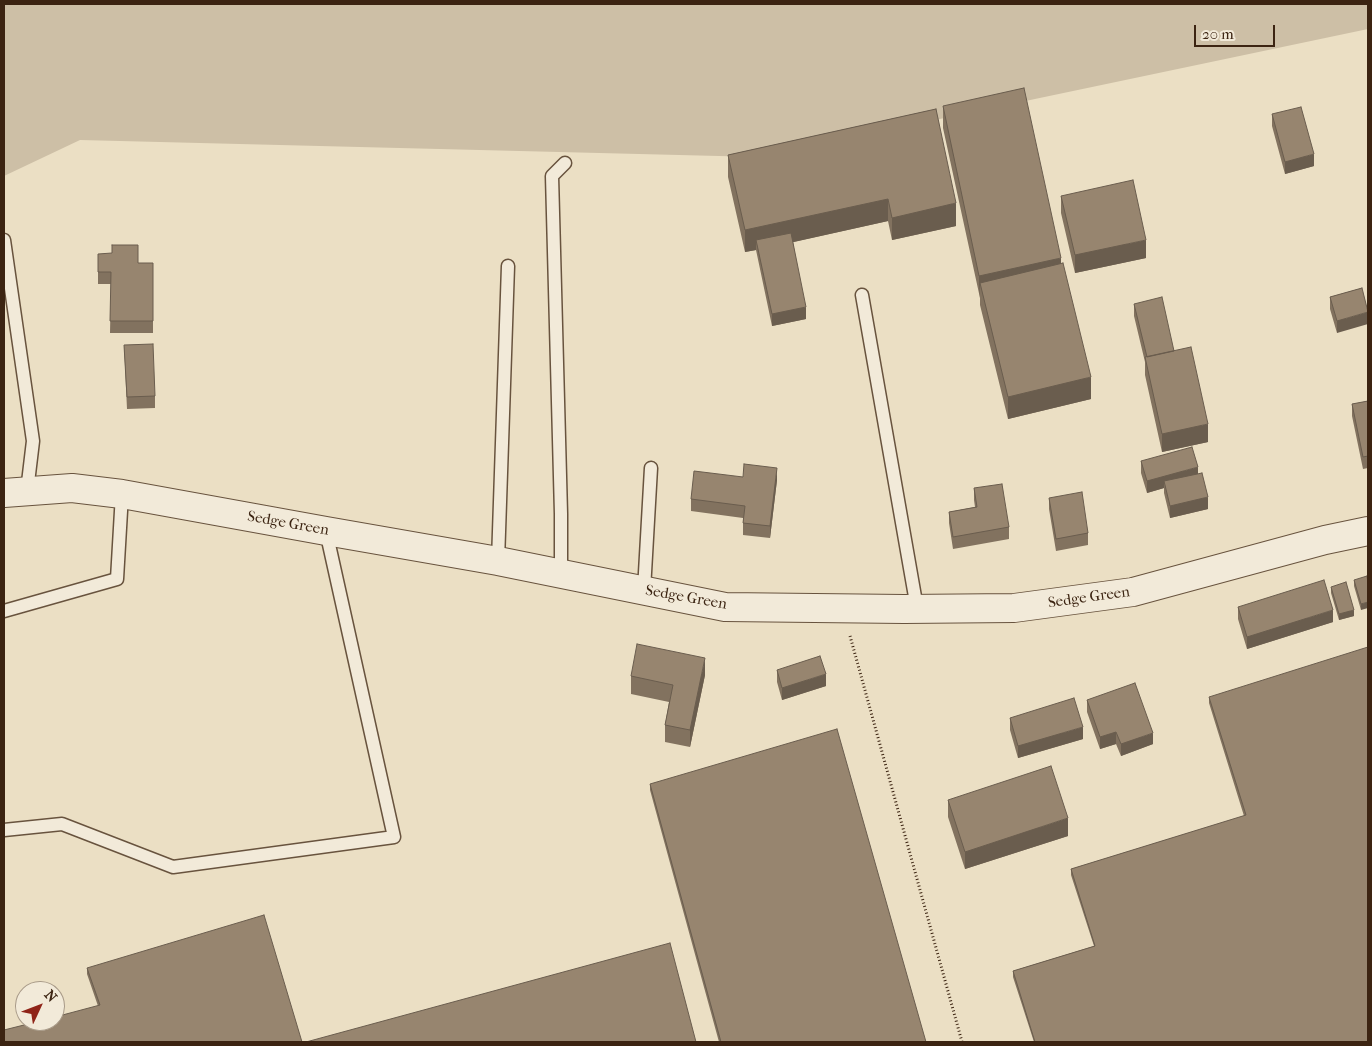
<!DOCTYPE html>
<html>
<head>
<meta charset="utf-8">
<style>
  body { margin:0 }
  #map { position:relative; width:1372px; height:1046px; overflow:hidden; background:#ebdfc4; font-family:"IM FELL French Canon",serif }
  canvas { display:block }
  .frame { position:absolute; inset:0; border:5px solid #3c2412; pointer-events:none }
  .north { position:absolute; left:15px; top:981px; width:50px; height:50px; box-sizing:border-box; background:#f2ead9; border:1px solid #a99b89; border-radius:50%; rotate:47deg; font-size:14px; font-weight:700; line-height:20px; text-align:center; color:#3c2412 }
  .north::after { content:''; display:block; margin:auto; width:18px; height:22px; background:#8f2418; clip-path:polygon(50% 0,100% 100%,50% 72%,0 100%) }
  .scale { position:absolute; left:1194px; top:25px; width:81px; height:22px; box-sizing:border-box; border:2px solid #3c2412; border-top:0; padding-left:6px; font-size:15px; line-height:18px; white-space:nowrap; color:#3c2412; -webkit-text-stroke:4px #f2ead9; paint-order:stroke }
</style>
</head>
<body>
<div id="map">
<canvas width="1372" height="1046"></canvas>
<div class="frame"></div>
<div class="north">N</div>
<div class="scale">20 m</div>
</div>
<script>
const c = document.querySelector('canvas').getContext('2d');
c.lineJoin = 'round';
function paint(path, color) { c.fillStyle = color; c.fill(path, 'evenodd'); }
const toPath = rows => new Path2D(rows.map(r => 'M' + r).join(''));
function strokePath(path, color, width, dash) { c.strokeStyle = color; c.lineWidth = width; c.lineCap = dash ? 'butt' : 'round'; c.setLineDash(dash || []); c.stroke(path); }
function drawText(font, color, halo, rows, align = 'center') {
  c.font = font + ' "IM FELL French Canon",serif'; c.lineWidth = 4; c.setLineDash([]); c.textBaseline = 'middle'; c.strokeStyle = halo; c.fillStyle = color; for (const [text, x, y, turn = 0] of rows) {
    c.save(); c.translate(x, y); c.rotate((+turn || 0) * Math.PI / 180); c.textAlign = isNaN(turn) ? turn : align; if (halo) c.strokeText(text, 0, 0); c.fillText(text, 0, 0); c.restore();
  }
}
const green = toPath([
  [4,4,1368,4,1368,29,759,157,80,140,4,176]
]);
const path = toPath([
  [850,636,962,1042]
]);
const service = toPath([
  [4,240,33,441,27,491],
  [862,295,917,608],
  [498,561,508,266],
  [561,574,561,514,552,176,565,163],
  [644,590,651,468],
  [4,611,117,579,122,494],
  [4,830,62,824,173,867,394,837,326,531]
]);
const tertiary = toPath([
  [4,493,72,488,122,494,326,531,498,561,725,607,904,609,1014,608,1133,592,1325,540,1368,531]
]);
const wall = toPath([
  [943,106,1061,263,1091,399,1008,419,980,305,980,298,943,128],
  [936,109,956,226,892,240,888,221,793,242,806,319,772,326,756,250,745,252,728,177,728,155],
  [1272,114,1314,166,1285,174,1272,126],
  [1061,196,1146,258,1075,273,1061,213],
  [98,254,138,263,153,263,153,333,110,333,111,284,98,284],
  [1362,288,1337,333,1330,309,1330,297],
  [1134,304,1174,351,1208,442,1162,452,1145,375,1145,362,1134,316],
  [124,345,155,396,155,408,127,409],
  [1368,401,1368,468,1363,469,1352,416,1352,404],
  [1141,461,1198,474,1208,509,1170,518,1164,493,1164,488,1147,493,1141,473],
  [743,477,777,480,770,538,743,535,743,518,691,511,691,499],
  [974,488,1009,527,1009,539,953,549,949,523,949,512,975,507,974,500],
  [1049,498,1088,533,1088,545,1056,551,1049,509],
  [1354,580,1368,583,1361,610,1354,586],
  [1331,587,1354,616,1339,620,1331,593],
  [1238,607,1333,622,1247,649,1238,619],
  [777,670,826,686,782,700,777,682],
  [705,675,690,747,665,742,665,725,669,702,631,694,631,676],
  [1209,697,1368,1042,1034,1042,1013,977,1013,971,1094,946,1071,875,1071,869,1244,816,1209,703],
  [1087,700,1153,744,1121,756,1116,744,1100,749,1087,712],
  [1010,718,1083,739,1018,758,1010,730],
  [650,784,926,1042,719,1042,650,790],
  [948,800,1068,836,965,869,948,817],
  [87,968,302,1042,98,1006,87,974]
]);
const shadedWall = toPath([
  [1314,154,1314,166,1285,174,1285,162],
  [888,199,888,221,758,250,756,240,756,250,745,252,745,230],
  [956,203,956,226,892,240,892,218],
  [1146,240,1146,258,1075,273,1075,255],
  [1061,258,1061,281,980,283,979,298,979,276],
  [806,307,806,319,772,326,772,314],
  [1368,312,1368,324,1337,333,1337,321],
  [1091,377,1091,399,1008,419,1008,397],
  [1208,424,1208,442,1162,452,1162,434],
  [1198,467,1198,479,1164,481,1164,488,1147,493,1147,481],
  [777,468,777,480,770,538,770,526],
  [1208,497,1208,509,1170,518,1170,506],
  [1368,602,1368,608,1361,610,1361,604],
  [1333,610,1333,622,1247,649,1247,637],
  [1354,610,1354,616,1339,620,1339,614],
  [705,658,705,675,690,747,690,730],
  [826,674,826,686,782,700,782,688],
  [1083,727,1083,739,1018,758,1018,746],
  [1116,732,1116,744,1100,749,1100,737],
  [1153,733,1153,744,1121,756,1121,744],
  [1068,818,1068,836,965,869,965,852]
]);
const building = toPath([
  [1024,88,1061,258,979,276,943,106,1024,88],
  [1301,107,1314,154,1285,162,1272,114,1301,107],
  [936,109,956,203,892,218,888,199,745,230,728,155,936,109],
  [1133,180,1146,240,1075,255,1061,196,1133,180],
  [791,233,806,307,772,314,756,240,791,233],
  [112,245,138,245,138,263,153,263,153,321,110,321,111,272,98,272,98,254,112,253,112,245],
  [1063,263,1091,377,1008,397,980,283,1063,263],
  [1362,288,1368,312,1337,321,1330,297,1362,288],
  [1162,297,1174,351,1147,357,1134,304,1162,297],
  [153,344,155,396,127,397,124,345,153,344],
  [1191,347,1208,424,1162,434,1145,357,1191,347],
  [1368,401,1368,456,1363,457,1352,404,1368,401],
  [1192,447,1198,467,1147,481,1141,461,1192,447],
  [744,464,777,468,770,526,743,523,745,506,691,499,694,471,743,477,744,464],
  [1202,473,1208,497,1170,506,1164,481,1202,473],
  [1002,484,1009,527,953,537,949,512,977,507,974,488,1002,484],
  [1082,492,1088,533,1056,539,1049,498,1082,492],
  [1367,576,1368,583,1368,602,1361,604,1354,580,1367,576],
  [1324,580,1333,610,1247,637,1238,607,1324,580],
  [1346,582,1354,610,1339,614,1331,587,1346,582],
  [637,644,705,658,690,730,665,725,673,685,631,676,637,644],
  [1368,647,1368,1042,1035,1042,1013,971,1095,946,1071,869,1246,815,1209,697,1368,647],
  [820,656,826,674,782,688,777,670,820,656],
  [1135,683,1153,733,1121,744,1116,732,1100,737,1087,700,1135,683],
  [1074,698,1083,727,1018,746,1010,718,1074,698],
  [837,729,926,1042,721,1042,650,784,837,729],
  [1051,766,1068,818,965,852,948,800,1051,766],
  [264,915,302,1042,4,1042,4,1030,40,1021,55,1021,55,1017,100,1005,87,968,264,915],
  [670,943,696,1042,306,1042,670,943]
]);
const streetNames = [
  ["Sedge Green",288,524,10],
  ["Sedge Green",686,598,10],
  ["Sedge Green",1089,598,-8]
];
paint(green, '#cdbfa6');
strokePath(service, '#68533e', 15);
strokePath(tertiary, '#68533e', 30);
strokePath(path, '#3c2412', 3, [1, 2.5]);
strokePath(service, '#f2ead9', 12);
strokePath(tertiary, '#f2ead9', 28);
paint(wall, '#82725f');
paint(shadedWall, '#6a5d4e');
paint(building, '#97856f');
strokePath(building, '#6a5d4e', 1);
drawText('15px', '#3c2412', '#f2ead9', streetNames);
</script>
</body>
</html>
